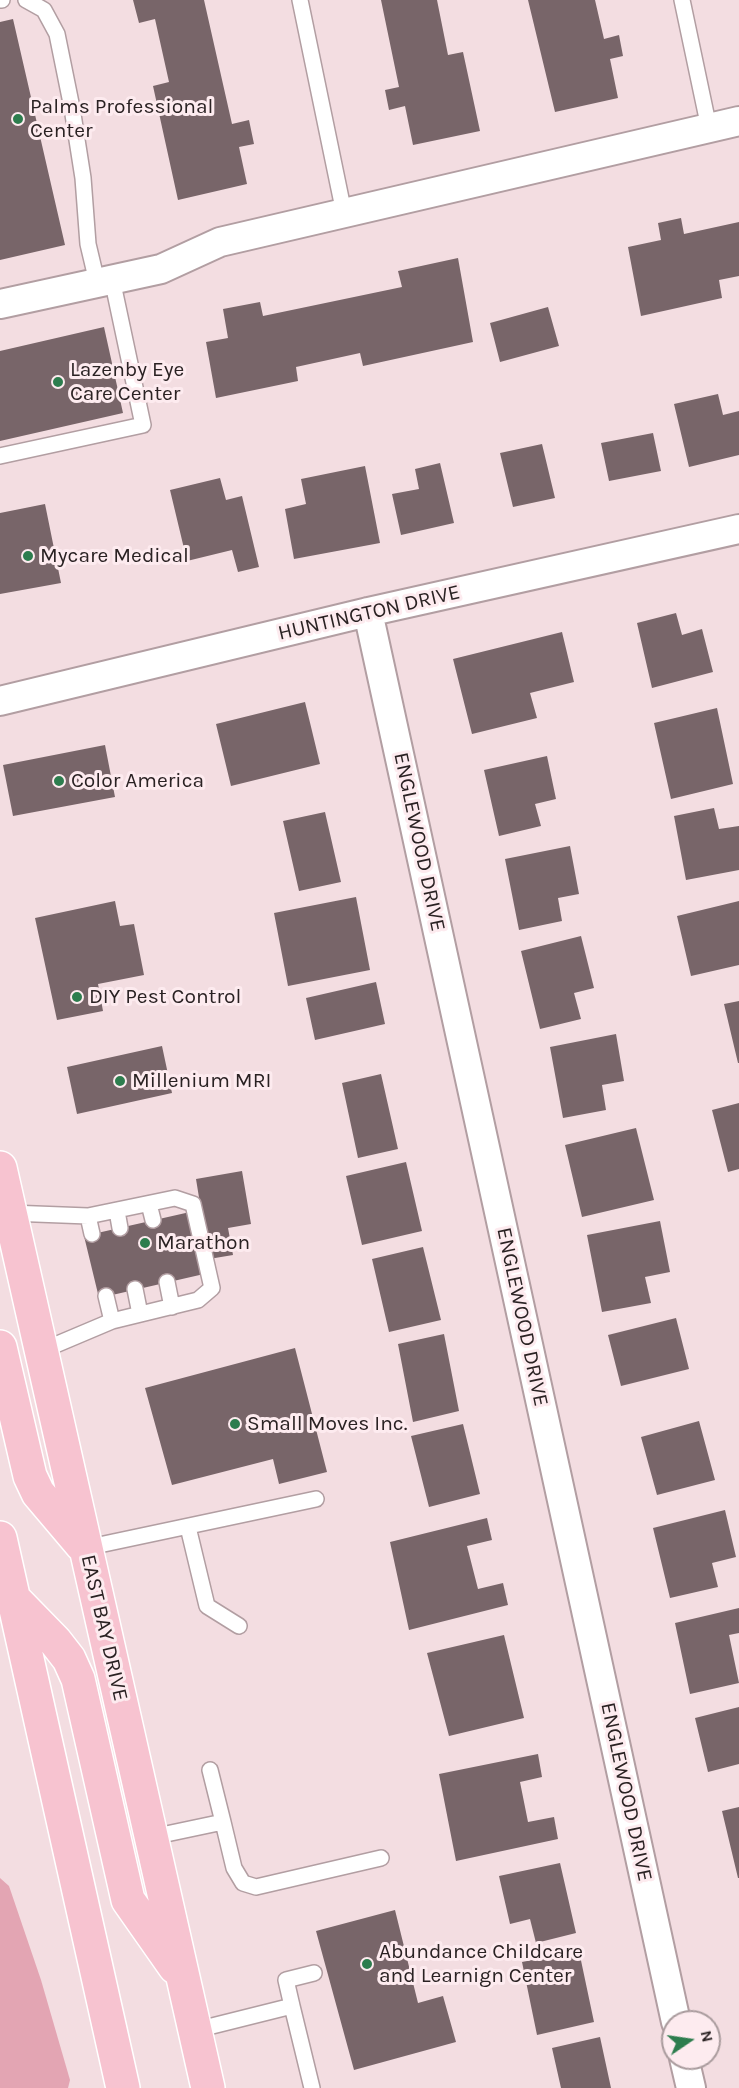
<!DOCTYPE html>
<html>
<head>
<meta charset="utf-8">
<style>
  body { margin:0 }
  #map { position:relative; width:739px; height:2088px; overflow:hidden; background:#f3dde1; font-family:Karla,sans-serif }
  canvas { display:block }
  .north { position:absolute; left:661px; top:2010px; width:60px; height:60px; box-sizing:border-box; background:#fdebef; border:2px solid #a99b9d; border-radius:50%; rotate:77deg; font-size:16px; font-weight:700; line-height:24px; text-align:center; color:#2a2223 }
  .north::after { content:''; display:block; margin:auto; width:21px; height:27px; background:#2d7d4e; clip-path:polygon(50% 0,100% 100%,50% 72%,0 100%) }
</style>
</head>
<body>
<div id="map">
<canvas width="739" height="2088"></canvas>
<div class="north">N</div>
</div>
<script>
const c = document.querySelector('canvas').getContext('2d');
c.lineJoin = 'round';
function paint(path, color) { c.fillStyle = color; c.fill(path, 'evenodd'); }
const toPath = rows => new Path2D(rows.map(r => 'M' + r).join(''));
function strokePath(path, color, width, dash) { c.strokeStyle = color; c.lineWidth = width; c.lineCap = dash ? 'butt' : 'round'; c.setLineDash(dash || []); c.stroke(path); }
function drawText(font, color, halo, rows, align = 'center') {
  c.font = font + ' Karla,sans-serif'; c.lineWidth = 6; c.setLineDash([]); c.textBaseline = 'middle'; c.strokeStyle = halo; c.fillStyle = color; for (const [text, x, y, turn = 0] of rows) {
    c.save(); c.translate(x, y); c.rotate((+turn || 0) * Math.PI / 180); c.textAlign = isNaN(turn) ? turn : align; if (halo) c.strokeText(text, 0, 0); c.fillText(text, 0, 0); c.restore();
  }
}
const green = toPath([
  [0,1878,9,1886,41,1980,70,2080,68,2088,0,2088]
]);
const building = toPath([
  [133,0,204,0,232,124,249,120,254,144,239,147,247,184,178,200,153,86,169,82,155,19,139,23],
  [381,0,437,0,448,55,463,52,480,131,413,145,405,106,389,110,385,90,399,87],
  [528,0,595,0,604,39,619,35,623,56,610,59,618,98,555,112],
  [13,19,65,245,0,260,0,22],
  [681,218,684,234,739,222,739,276,719,280,722,298,641,316,628,247,661,240,658,223],
  [458,258,473,342,363,366,360,353,296,367,298,381,216,398,206,342,228,338,223,309,260,302,263,316,402,287,398,271],
  [548,307,559,346,500,362,490,323],
  [104,327,123,413,0,441,0,351],
  [718,394,723,415,739,411,739,455,689,467,674,404],
  [653,433,661,471,609,481,601,443],
  [542,444,555,498,513,507,500,453],
  [440,463,454,523,401,535,392,494,419,489,415,469],
  [365,466,380,543,294,559,285,509,306,504,301,479],
  [220,478,226,500,242,496,259,567,238,572,232,550,187,561,170,490],
  [45,504,61,583,0,594,0,513],
  [676,613,682,635,702,629,713,672,652,688,637,623],
  [562,632,574,682,530,693,537,718,472,734,453,659],
  [305,702,320,764,231,786,216,724],
  [717,708,733,784,671,799,654,723],
  [105,745,115,797,13,816,3,765],
  [547,756,556,799,535,804,541,826,499,836,484,770],
  [714,808,719,829,739,826,739,870,686,880,674,816],
  [325,812,341,882,299,891,283,821],
  [570,846,579,894,558,898,562,921,519,930,505,859],
  [356,897,370,970,288,986,274,913],
  [115,901,120,926,134,924,144,975,98,984,103,1011,57,1020,35,918],
  [739,901,739,965,691,976,677,916],
  [581,936,594,988,574,993,581,1019,540,1029,521,951],
  [376,982,385,1024,315,1040,306,998],
  [739,1001,739,1063,738,1063,724,1004],
  [616,1034,624,1081,602,1085,606,1110,563,1118,550,1047],
  [162,1046,172,1093,77,1114,67,1067],
  [381,1074,398,1149,358,1158,342,1083],
  [739,1103,739,1169,728,1172,712,1110],
  [636,1128,654,1200,582,1217,565,1145],
  [406,1162,422,1231,362,1245,346,1176],
  [242,1171,251,1224,228,1228,233,1255,209,1259,196,1179],
  [190,1212,204,1274,99,1298,84,1236],
  [660,1221,670,1272,645,1277,651,1303,602,1312,587,1235],
  [423,1247,441,1320,389,1332,372,1259],
  [676,1318,689,1369,621,1386,608,1335],
  [444,1334,459,1411,413,1422,398,1344],
  [295,1348,327,1472,279,1484,273,1459,172,1485,145,1388],
  [699,1421,715,1480,657,1495,641,1437],
  [463,1424,480,1494,429,1507,411,1436],
  [725,1510,736,1557,712,1563,718,1587,670,1598,653,1528],
  [487,1518,492,1540,467,1546,478,1589,503,1583,508,1605,409,1630,390,1542],
  [739,1608,739,1633,729,1635,739,1683,690,1694,675,1623],
  [504,1635,524,1718,449,1736,427,1653],
  [739,1707,739,1764,708,1772,695,1718],
  [538,1754,542,1777,520,1782,528,1822,554,1817,558,1839,456,1861,439,1774],
  [739,1807,739,1878,738,1878,722,1811],
  [560,1863,576,1933,536,1943,530,1919,510,1924,499,1876],
  [395,1910,418,2003,443,1996,456,2042,354,2070,316,1931],
  [579,1951,594,2022,537,2035,522,1962],
  [600,2037,611,2088,561,2088,552,2048]
]);
const service = toPath([
  [0,0,2,0],
  [26,0,44,10,57,34,72,108,83,178,88,244,97,282],
  [300,0,344,213],
  [682,0,709,128],
  [0,456,143,425,112,279],
  [149,1204,153,1220],
  [117,1211,120,1228],
  [10,1213,88,1216,175,1198,193,1204,212,1288,198,1300,112,1321,41,1351],
  [88,1216,92,1234],
  [167,1282,172,1307],
  [135,1289,140,1314],
  [106,1296,112,1321],
  [188,1527,207,1606,239,1626],
  [85,1548,316,1499],
  [210,1770,223,1822],
  [152,1837,223,1822,234,1868,243,1883,256,1887,381,1858],
  [292,2006,286,1980,314,1973],
  [196,2030,292,2006,312,2088]
]);
const minor = toPath([
  [0,304,161,269,220,242,739,121],
  [368,612,676,2022],
  [0,701,368,612,739,529],
  [684,2058,691,2088]
]);
const primary = toPath([
  [0,1168,208,2088],
  [0,1347,30,1476,38,1493,82,1545],
  [0,1538,123,2088],
  [14,1599,55,1641,69,1659,78,1679,128,1900,175,1967]
]);
const markers = [
  [18,119,6,"#2d7d4e"],
  [58,382,6,"#2d7d4e"],
  [28,556,6,"#2d7d4e"],
  [59,781,6,"#2d7d4e"],
  [77,997,6,"#2d7d4e"],
  [120,1081,6,"#2d7d4e"],
  [145,1243,6,"#2d7d4e"],
  [235,1424,6,"#2d7d4e"],
  [367,1964,6,"#2d7d4e"]
];
const poiNames = [
  ["Palms Professional",30,107],
  ["Center",30,131],
  ["Lazenby Eye",70,370],
  ["Care Center",70,394],
  ["Mycare Medical",40,556],
  ["Color America",71,781],
  ["DIY Pest Control",89,997],
  ["Millenium MRI",132,1081],
  ["Marathon",157,1243],
  ["Small Moves Inc.",247,1424],
  ["Abundance Childcare",379,1952],
  ["and Learnign Center",379,1976]
];
const streetNames = [
  ["HUNTINGTON DRIVE",369,613,-13],
  ["ENGLEWOOD DRIVE",419,842,78],
  ["ENGLEWOOD DRIVE",522,1317,78],
  ["EAST BAY DRIVE",104,1628,77],
  ["ENGLEWOOD DRIVE",626,1792,78]
];
paint(green, '#e3a5b3');
paint(building, '#786569');
strokePath(service, '#b29ea2', 18);
strokePath(minor, '#b29ea2', 32);
strokePath(primary, '#fff', 36);
strokePath(service, '#fff', 15);
strokePath(minor, '#fff', 28);
strokePath(primary, '#f7c3d0', 33);
for (const [x, y, r, color] of markers) { const dot = new Path2D(); dot.arc(x, y, r, 0, 2 * Math.PI); c.fillStyle = color; c.fill(dot); strokePath(dot, '#fdebef', 2); }
drawText('21px', '#2a2223', '#fdebef', poiNames, 'left');
drawText('21px', '#2a2223', '#fdebef', streetNames);
</script>
</body>
</html>
